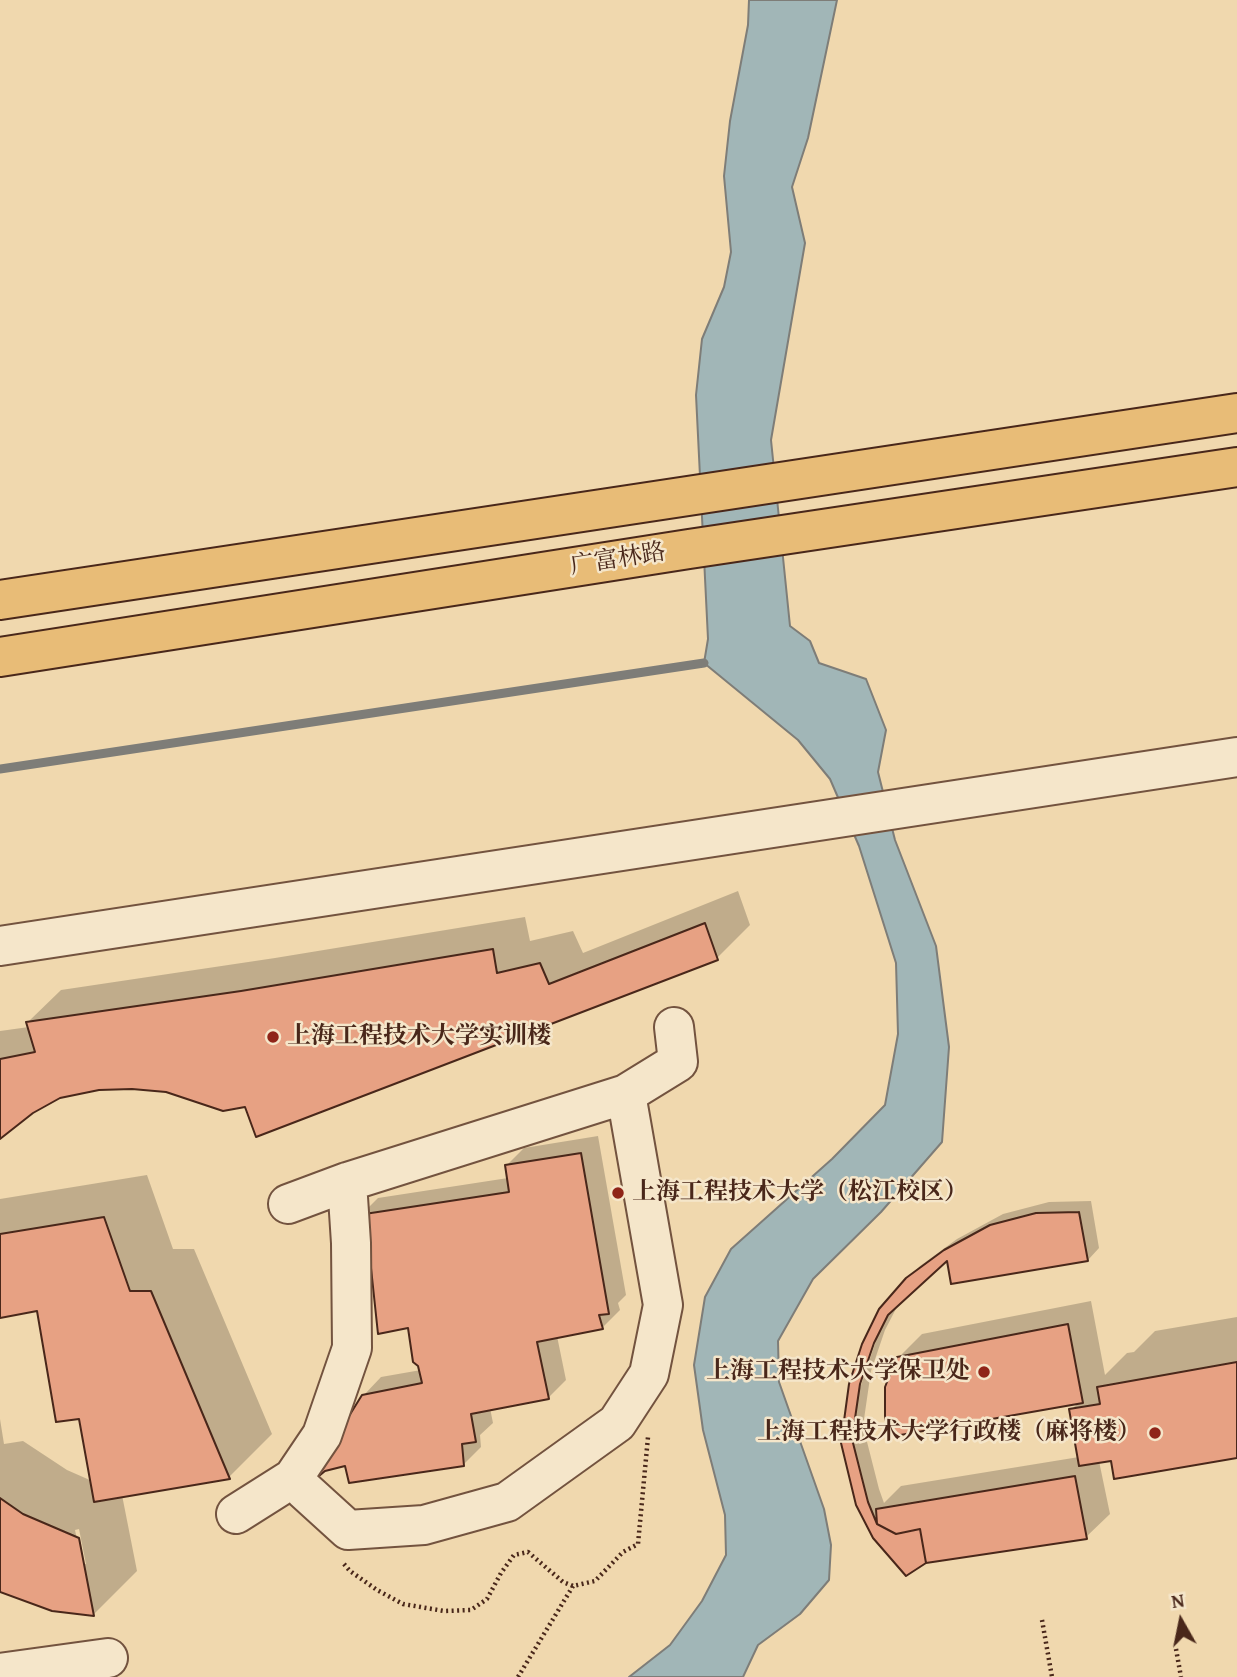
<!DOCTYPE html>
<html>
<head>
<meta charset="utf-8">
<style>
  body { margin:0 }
  #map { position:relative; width:1237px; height:1677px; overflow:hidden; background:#f0d8ae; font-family:"Gentium Book Plus",serif }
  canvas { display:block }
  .north { position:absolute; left:1146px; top:1586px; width:70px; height:70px; -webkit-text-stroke:5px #f5e6ca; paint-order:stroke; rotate:351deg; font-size:19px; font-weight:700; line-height:28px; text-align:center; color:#49271a }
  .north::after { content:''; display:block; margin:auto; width:24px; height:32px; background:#49271a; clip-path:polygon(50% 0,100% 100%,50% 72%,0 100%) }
</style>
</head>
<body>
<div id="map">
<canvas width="1237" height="1677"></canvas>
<div class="north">N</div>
</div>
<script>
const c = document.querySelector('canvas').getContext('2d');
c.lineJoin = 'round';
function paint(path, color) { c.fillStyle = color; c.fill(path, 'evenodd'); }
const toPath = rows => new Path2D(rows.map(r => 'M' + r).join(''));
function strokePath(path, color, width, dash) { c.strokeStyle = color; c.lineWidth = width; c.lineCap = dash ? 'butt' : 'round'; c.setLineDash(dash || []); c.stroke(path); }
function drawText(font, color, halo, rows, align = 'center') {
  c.font = font + ' "Gentium Book Plus","Noto Serif SC",serif'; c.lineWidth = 5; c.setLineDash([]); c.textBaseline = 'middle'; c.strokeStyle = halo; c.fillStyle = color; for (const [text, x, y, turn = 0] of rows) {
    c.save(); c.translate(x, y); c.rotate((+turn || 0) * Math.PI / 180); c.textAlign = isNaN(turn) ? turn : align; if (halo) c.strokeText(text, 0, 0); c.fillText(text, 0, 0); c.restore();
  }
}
const water = toPath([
  [749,0,837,0,808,138,792,187,805,243,771,440,790,626,810,641,819,663,866,679,886,730,878,772,895,840,936,946,949,1047,942,1142,881,1212,813,1279,778,1341,779,1382,824,1509,831,1545,829,1580,800,1614,758,1645,743,1677,629,1677,670,1645,702,1601,726,1555,725,1515,703,1430,694,1365,705,1297,731,1249,832,1159,885,1105,898,1034,896,963,859,846,830,779,798,740,704,663,708,639,696,395,702,339,724,287,731,252,724,176,730,121,748,25,749,0]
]);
const shadow = toPath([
  [738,891,750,925,717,958,246,1105,167,1090,99,1088,60,1096,32,1112,0,1137,0,1031,29,1027,28,1022,61,990,275,958,525,917,530,941,573,931,583,953],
  [598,1136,626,1295,618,1303,620,1310,602,1328,557,1336,566,1380,548,1398,490,1408,493,1423,480,1435,481,1447,463,1465,343,1430,363,1396,381,1377,421,1370,410,1326,372,1267,360,1216,378,1198,508,1178,506,1166,524,1148],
  [147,1175,173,1249,194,1249,272,1434,229,1477,122,1495,137,1571,94,1614,0,1590,0,1419,4,1444,23,1441,67,1470,92,1481,80,1417,38,1309,0,1316,0,1199],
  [79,1529,86,1564,82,1564,75,1530],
  [1091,1201,1099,1248,1088,1260,952,1282,948,1257,899,1303,885,1330,871,1371,863,1426,879,1489,884,1503,901,1486,1079,1457,1071,1410,1078,1403,890,1435,887,1416,887,1387,898,1358,922,1334,1091,1301,1105,1375,1127,1353,1134,1352,1155,1331,1237,1317,1237,1456,1115,1477,1112,1459,1099,1461,1110,1514,1086,1537,925,1562,906,1574,874,1537,857,1504,843,1443,851,1385,863,1344,881,1310,907,1279,920,1266,957,1239,1003,1214,1049,1202],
  [875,1334,878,1335,859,1391,859,1382]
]);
const stream = toPath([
  [0,769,704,663]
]);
const building = toPath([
  [705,923,718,960,256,1137,245,1107,223,1111,166,1092,132,1089,99,1090,60,1098,33,1113,0,1139,0,1059,35,1052,26,1022,241,991,493,949,497,973,540,963,549,984,705,923],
  [581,1153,609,1314,599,1315,603,1329,537,1342,549,1399,471,1414,476,1442,462,1444,464,1466,349,1483,345,1466,325,1471,279,1509,239,1533,236,1526,341,1429,362,1395,422,1383,418,1366,413,1362,408,1328,378,1334,371,1268,358,1215,509,1192,505,1165,581,1153],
  [1079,1212,1088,1261,951,1284,947,1261,888,1315,874,1343,860,1384,852,1439,868,1502,877,1524,896,1534,920,1529,926,1563,906,1576,873,1538,856,1505,841,1443,849,1384,862,1344,879,1309,906,1278,944,1250,990,1225,1036,1213,1079,1212],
  [104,1217,130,1291,151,1291,230,1479,94,1502,79,1419,56,1422,37,1311,0,1318,0,1234,104,1217],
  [1068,1324,1083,1403,889,1437,885,1416,885,1387,897,1357,1068,1324],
  [1237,1362,1237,1458,1114,1479,1111,1461,1079,1466,1069,1409,1100,1404,1097,1387,1237,1362],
  [1075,1476,1087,1539,926,1563,920,1529,896,1534,877,1524,876,1509,1075,1476],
  [0,1498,23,1514,79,1538,94,1616,52,1611,0,1592,0,1498]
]);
const path = toPath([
  [344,1564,350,1571,377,1590,403,1604,444,1611,471,1610,487,1599,501,1573,514,1555,528,1552,563,1582,573,1586,595,1581,623,1552,638,1544,648,1437],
  [1042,1620,1052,1677],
  [1176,1649,1181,1677],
  [518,1677,573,1586]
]);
const minor = toPath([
  [0,946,1237,757],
  [288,1204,347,1182,626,1094,678,1062,674,1027],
  [293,1478,322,1435,352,1348,351,1243,347,1182],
  [304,1490,348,1530,424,1525,507,1502,617,1423,649,1374,663,1305,626,1094],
  [236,1514,293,1478,298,1484],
  [0,1673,108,1658]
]);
const major = toPath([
  [0,600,1237,413],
  [0,657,689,549,1237,467]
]);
const markers = [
  [273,1037,7,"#8f2418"],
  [618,1193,7,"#8f2418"],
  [984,1372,7,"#8f2418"],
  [1155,1433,7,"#8f2418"]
];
const streetNames = [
  ["广富林路",618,560,-9]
];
const poiNames = [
  ["上海工程技术大学实训楼",287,1037],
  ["上海工程技术大学（松江校区）",632,1193],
  ["上海工程技术大学保卫处",970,1372,"right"],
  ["上海工程技术大学行政楼（麻将楼）",1141,1433,"right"]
];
paint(water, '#a1b6b7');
strokePath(water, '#7e7d78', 2);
paint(shadow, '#0003');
strokePath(stream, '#7e7d78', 9);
paint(building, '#e7a183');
strokePath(building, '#49271a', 2);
strokePath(minor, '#73533f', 42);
strokePath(major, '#49271a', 42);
strokePath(path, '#49271a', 4.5, [2, 3.5]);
strokePath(minor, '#f5e6ca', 38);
strokePath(major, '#e8bc77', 38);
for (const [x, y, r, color] of markers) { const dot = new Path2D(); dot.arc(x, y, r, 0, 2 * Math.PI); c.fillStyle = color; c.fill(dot); strokePath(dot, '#f5e6ca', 2.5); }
drawText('24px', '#49271a', '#f5e6ca', streetNames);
drawText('bold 24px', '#49271a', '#f5e6ca', poiNames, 'left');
</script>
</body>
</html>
